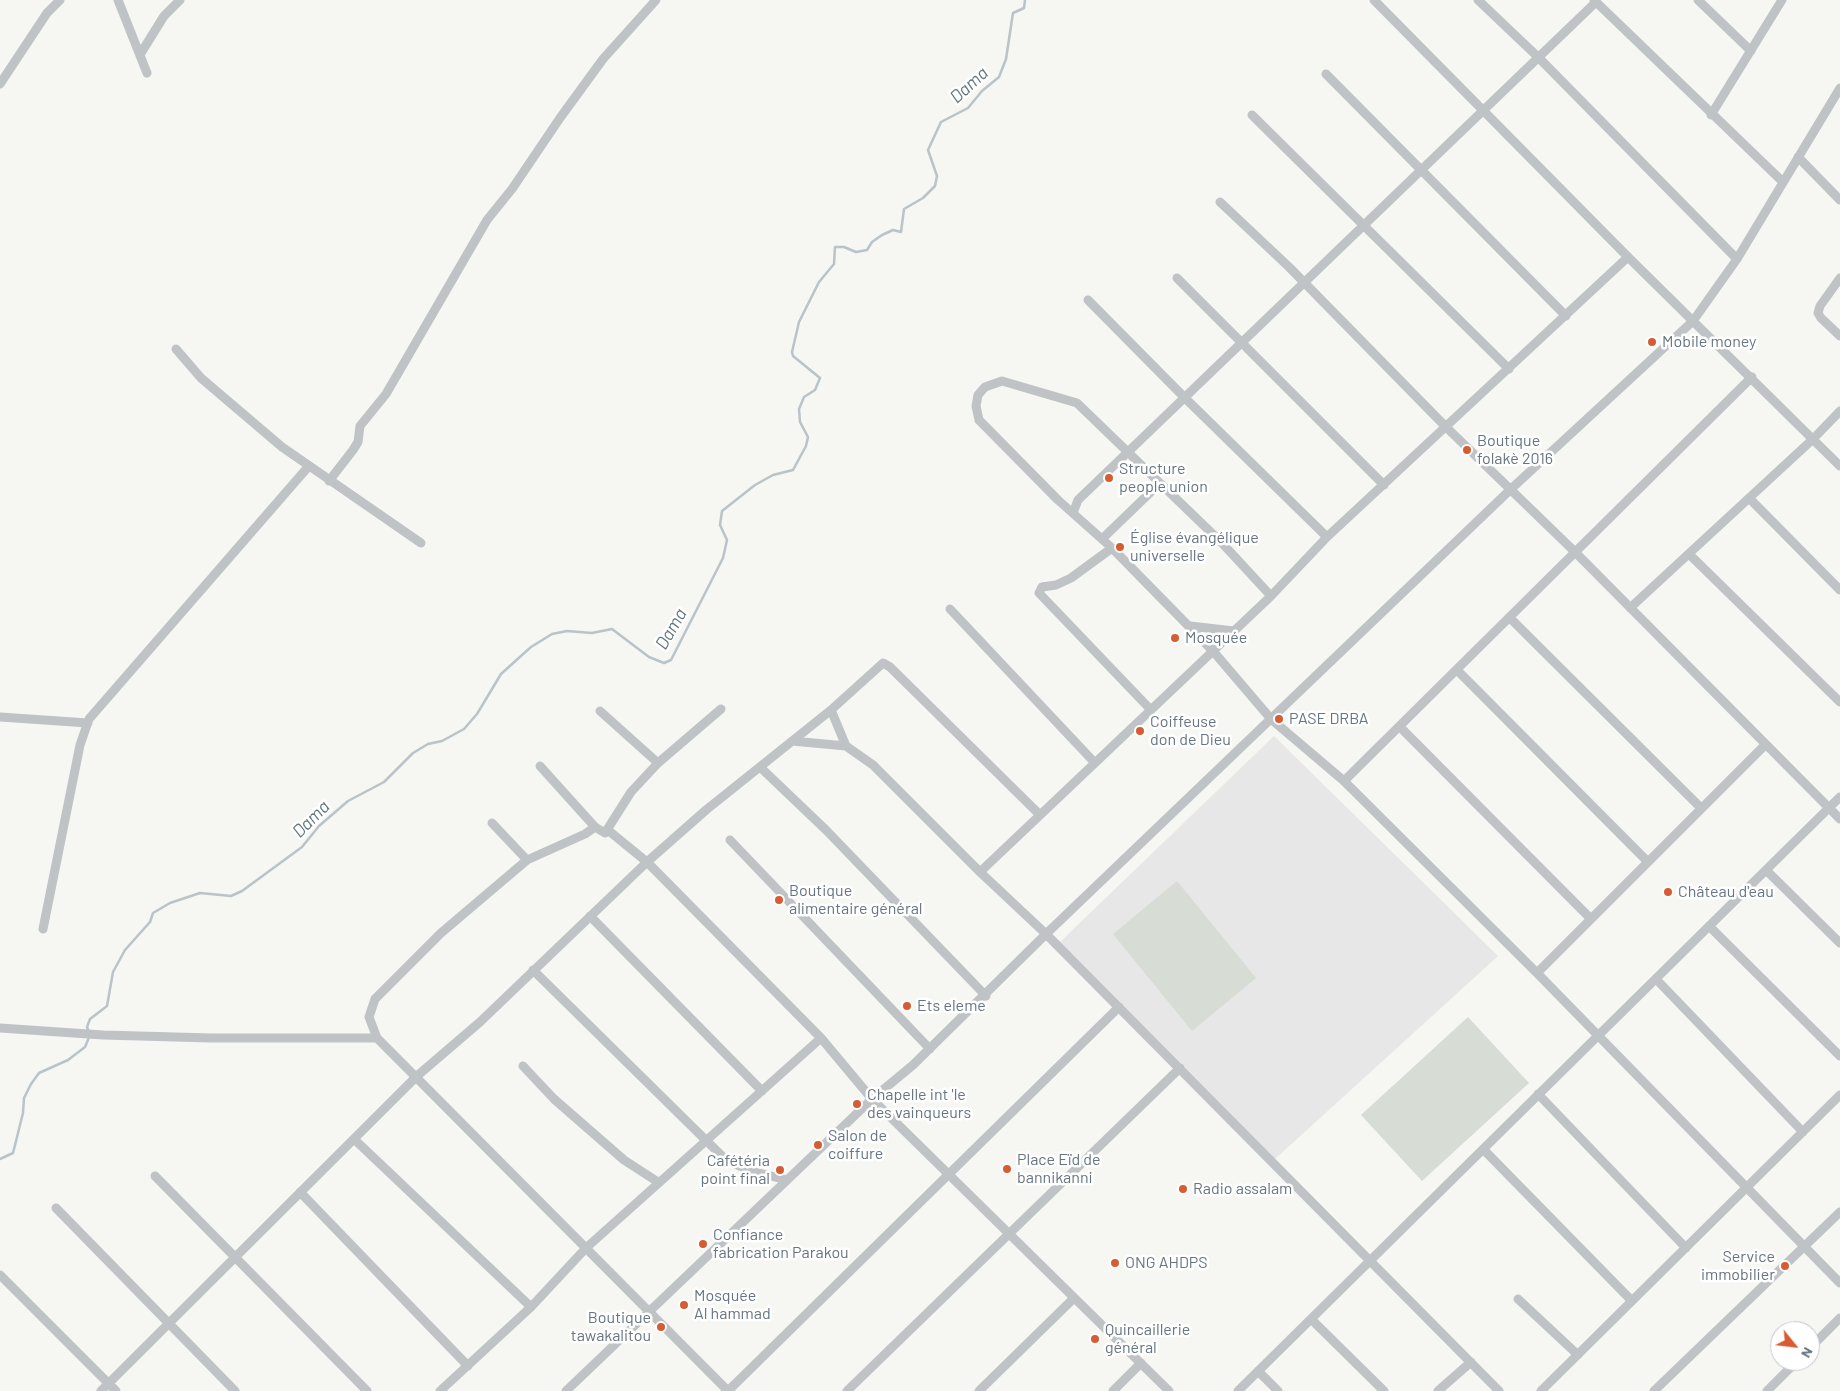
<!DOCTYPE html>
<html>
<head>
<meta charset="utf-8">
<style>
  body { margin:0 }
  #map { position:relative; width:1840px; height:1391px; overflow:hidden; background:#f6f6f3; font-family:Barlow,sans-serif }
  canvas { display:block }
  .north { position:absolute; left:1770px; top:1321px; width:50px; height:50px; box-sizing:border-box; background:#fff; border:1px solid #c2c8cd; border-radius:50%; rotate:119deg; font-size:14px; font-weight:700; line-height:20px; text-align:center; color:#677581 }
  .north::after { content:''; display:block; margin:auto; width:18px; height:22px; background:#d55c33; clip-path:polygon(50% 0,100% 100%,50% 72%,0 100%) }
</style>
</head>
<body>
<div id="map">
<canvas width="1840" height="1391"></canvas>
<div class="north">N</div>
</div>
<script>
const c = document.querySelector('canvas').getContext('2d');
c.lineJoin = 'round';
function paint(path, color) { c.fillStyle = color; c.fill(path, 'evenodd'); }
const toPath = rows => new Path2D(rows.map(r => 'M' + r).join(''));
function strokePath(path, color, width, dash) { c.strokeStyle = color; c.lineWidth = width; c.lineCap = dash ? 'butt' : 'round'; c.setLineDash(dash || []); c.stroke(path); }
function drawText(font, color, halo, rows, align = 'center') {
  c.font = font + ' Barlow,sans-serif'; c.lineWidth = 5; c.setLineDash([]); c.textBaseline = 'middle'; c.strokeStyle = halo; c.fillStyle = color; for (const [text, x, y, turn = 0] of rows) {
    c.save(); c.translate(x, y); c.rotate((+turn || 0) * Math.PI / 180); c.textAlign = isNaN(turn) ? turn : align; if (halo) c.strokeText(text, 0, 0); c.fillText(text, 0, 0); c.restore();
  }
}
const built = toPath([
  [1274,736,1498,956,1275,1159,1060,942]
]);
const green = toPath([
  [1177,881,1256,978,1192,1031,1113,934],
  [1468,1017,1529,1083,1422,1181,1361,1115]
]);
const stream = toPath([
  [0,1159,13,1153,23,1113,24,1098,31,1084,39,1073,68,1060,85,1047,90,1035,87,1027,90,1019,107,1006,113,972,125,950,150,922,153,913,170,903,200,893,231,896,242,891,302,847,319,826,348,801,384,782,413,753,428,744,442,741,464,729,477,714,501,674,531,647,552,634,567,631,592,633,612,629,649,657,664,663,671,660,723,558,727,540,720,525,722,511,755,485,773,475,793,470,806,446,808,437,800,422,799,409,804,397,815,390,820,378,793,356,792,352,799,322,819,282,834,264,835,247,844,247,856,252,867,250,872,242,882,235,893,230,901,232,904,209,923,198,935,186,937,176,928,150,941,122,968,108,982,91,999,77,1006,59,1013,13,1024,8,1025,0]
]);
const minor = toPath([
  [118,0,147,73],
  [1374,0,1628,257,1840,466],
  [1478,0,1538,57,1737,259],
  [1594,0,1783,182],
  [1698,0,1751,51],
  [141,53,164,16,180,0],
  [1326,74,1566,316],
  [0,84,47,13,60,0],
  [1252,115,1509,369],
  [1711,115,1782,0],
  [1798,157,1840,200],
  [1220,202,1289,267,1446,427,1574,551,1840,819],
  [1177,278,1384,485],
  [1840,278,1820,306,1818,313,1821,318,1840,336],
  [1088,300,1184,397,1327,537],
  [176,349,201,378,282,447,421,543],
  [329,481,353,450,358,442,360,426,386,394,487,220,512,189,560,118,603,59,656,0],
  [1749,498,1840,590],
  [1073,513,1078,500,1596,2],
  [1102,539,1159,484],
  [1112,548,1071,578,1056,585,1042,587,1039,593,1151,710],
  [1689,554,1840,702],
  [1271,596,1222,543,1077,403,1002,381,985,387,978,395,976,406,979,420,1058,500,1112,548,1213,651,1271,719,1344,781,1537,973,1840,1283],
  [1630,608,1813,439,1840,411],
  [950,609,1095,763],
  [1510,618,1701,808],
  [1190,626,1234,631],
  [1457,670,1648,862],
  [831,710,846,746,873,765,980,872,1046,934,1499,1391],
  [600,711,658,763],
  [0,717,88,723],
  [1400,727,1591,919],
  [792,741,846,746],
  [540,766,595,827,605,833,631,792,658,763,721,709],
  [760,767,826,830,986,996],
  [1344,781,1752,377],
  [492,823,527,860],
  [609,831,647,862,821,1038,872,1099,1169,1391],
  [730,840,930,1049],
  [1766,870,1840,943],
  [980,872,1271,596,1327,537,1628,257],
  [590,916,762,1091],
  [1709,926,1840,1056],
  [43,929,80,745,89,719,308,467],
  [533,970,727,1161,755,1172,787,1180],
  [1537,973,1765,745],
  [1656,979,1803,1132],
  [0,1028,103,1035,211,1038,377,1038,728,1391],
  [377,1038,369,1017,375,999,441,933,527,860,585,834,595,827],
  [523,1066,554,1099,624,1160,658,1182],
  [1538,1094,1686,1248],
  [354,1139,531,1307],
  [1483,1149,1632,1301],
  [155,1176,367,1391],
  [300,1192,468,1366],
  [56,1208,235,1391],
  [0,1275,116,1391],
  [1518,1299,1578,1355],
  [1311,1319,1384,1391],
  [1810,1348,1840,1318],
  [1258,1371,1278,1391],
  [101,1391,417,1076,480,1022,647,862,706,810,831,710,883,663,890,667,1040,815],
  [440,1391,531,1307,586,1248,821,1038],
  [566,1391,872,1099,913,1065,1046,934,1511,489,1693,321,1737,259,1840,88],
  [728,1391,1119,1007],
  [847,1391,1180,1068],
  [979,1391,1074,1298],
  [1113,1391,1141,1363],
  [1238,1391,1840,797],
  [1438,1391,1471,1362],
  [1541,1391,1840,1095],
  [1654,1391,1840,1212],
  [1767,1391,1797,1361]
]);
const markers = [
  [1652,342,5,"#d55c33"],
  [1467,450,5,"#d55c33"],
  [1109,478,5,"#d55c33"],
  [1120,547,5,"#d55c33"],
  [1175,638,5,"#d55c33"],
  [1279,719,5,"#d55c33"],
  [1140,731,5,"#d55c33"],
  [1668,892,5,"#d55c33"],
  [779,900,5,"#d55c33"],
  [907,1006,5,"#d55c33"],
  [857,1104,5,"#d55c33"],
  [818,1145,5,"#d55c33"],
  [1007,1169,5,"#d55c33"],
  [780,1170,5,"#d55c33"],
  [1183,1189,5,"#d55c33"],
  [703,1244,5,"#d55c33"],
  [1115,1263,5,"#d55c33"],
  [1785,1266,5,"#d55c33"],
  [684,1305,5,"#d55c33"],
  [661,1327,5,"#d55c33"],
  [1095,1339,5,"#d55c33"]
];
const poiNames = [
  ["Mobile money",1662,342],
  ["Boutique",1477,441],
  ["folakè 2016",1477,459],
  ["Structure",1119,469],
  ["people union",1119,487],
  ["Église évangélique",1130,538],
  ["universelle",1130,556],
  ["Mosquée",1185,638],
  ["PASE DRBA",1289,719],
  ["Coiffeuse",1150,722],
  ["don de Dieu",1150,740],
  ["Boutique",789,891],
  ["alimentaire général",789,909],
  ["Château d'eau",1678,892],
  ["Ets eleme",917,1006],
  ["Chapelle int 'le",867,1095],
  ["des vainqueurs",867,1113],
  ["Salon de",828,1136],
  ["coiffure",828,1154],
  ["Place Eïd de",1017,1160],
  ["bannikanni",1017,1178],
  ["Cafétéria",770,1161,"right"],
  ["point final",770,1179,"right"],
  ["Radio assalam",1193,1189],
  ["Confiance",713,1235],
  ["fabrication Parakou",713,1253],
  ["Service",1775,1257,"right"],
  ["immobilier",1775,1275,"right"],
  ["ONG AHDPS",1125,1263],
  ["Mosquée",694,1296],
  ["Al hammad",694,1314],
  ["Boutique",651,1318,"right"],
  ["tawakalitou",651,1336,"right"],
  ["Quincaillerie",1105,1330],
  ["général",1105,1348]
];
const waterNames = [
  ["Dama",969,85,-42],
  ["Dama",671,629,-60],
  ["Dama",311,819,-45]
];
paint(built, '#e6e7e6');
paint(green, '#d7dcd4');
strokePath(stream, '#b9c3c8', 2.5);
strokePath(minor, '#bfc3c6', 9);
for (const [x, y, r, color] of markers) { const dot = new Path2D(); dot.arc(x, y, r, 0, 2 * Math.PI); c.fillStyle = color; c.fill(dot); strokePath(dot, '#fff', 2); }
drawText('16px', '#677581', '#fff', poiNames, 'left');
drawText('italic 18px', '#63767e', '#fff', waterNames);
</script>
</body>
</html>
